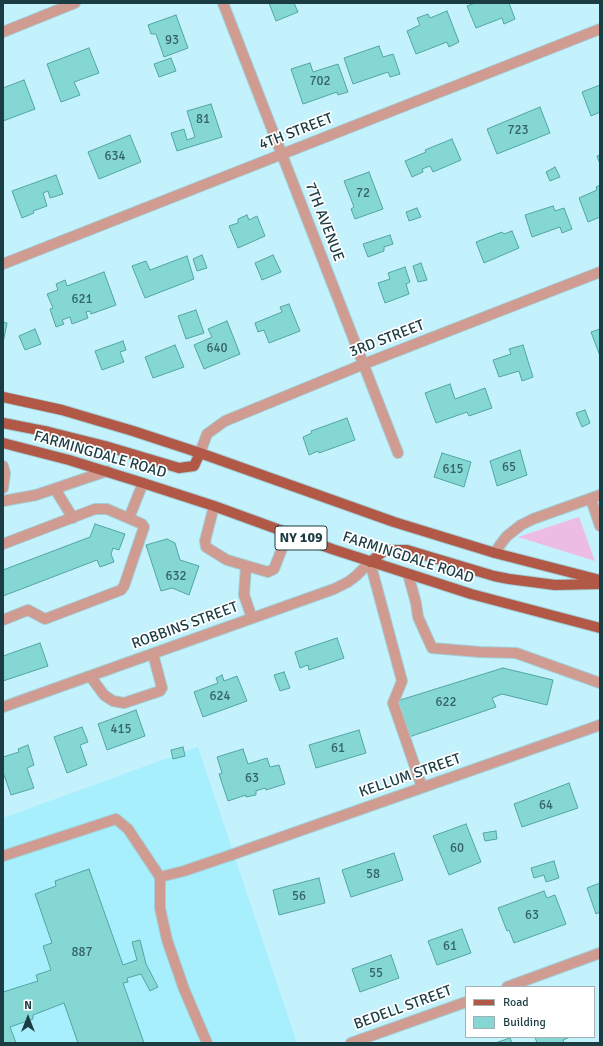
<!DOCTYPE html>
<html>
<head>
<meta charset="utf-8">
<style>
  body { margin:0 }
  #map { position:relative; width:603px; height:1046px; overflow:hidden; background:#c4f2fc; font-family:Signika,sans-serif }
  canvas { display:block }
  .frame { position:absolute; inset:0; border:4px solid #1b3c43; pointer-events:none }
  .legend { position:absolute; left:465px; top:986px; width:130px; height:52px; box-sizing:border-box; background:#fff; border:1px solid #a4b1b4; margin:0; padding:5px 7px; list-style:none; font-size:12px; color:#1b3c43 }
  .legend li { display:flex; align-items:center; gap:8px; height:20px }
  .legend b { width:20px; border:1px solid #a4b1b4 }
  .north { position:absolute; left:8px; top:998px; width:40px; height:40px; -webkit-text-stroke:3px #fff; paint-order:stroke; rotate:0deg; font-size:11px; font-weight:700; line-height:16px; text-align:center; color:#1b3c43 }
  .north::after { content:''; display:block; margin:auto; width:14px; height:18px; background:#1b3c43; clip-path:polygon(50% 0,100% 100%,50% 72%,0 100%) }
</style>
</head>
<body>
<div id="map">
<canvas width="603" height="1046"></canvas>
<div class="frame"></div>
<ul class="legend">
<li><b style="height:5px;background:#b25847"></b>Road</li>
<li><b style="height:11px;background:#84d7d3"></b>Building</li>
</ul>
<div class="north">N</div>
</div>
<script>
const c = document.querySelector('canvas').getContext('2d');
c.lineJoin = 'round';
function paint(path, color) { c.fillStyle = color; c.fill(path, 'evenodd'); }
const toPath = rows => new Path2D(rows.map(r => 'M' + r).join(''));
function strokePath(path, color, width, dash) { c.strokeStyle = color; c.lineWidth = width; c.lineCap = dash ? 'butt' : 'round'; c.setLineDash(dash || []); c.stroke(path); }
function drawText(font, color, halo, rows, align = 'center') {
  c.font = font + ' Signika,sans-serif'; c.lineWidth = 3.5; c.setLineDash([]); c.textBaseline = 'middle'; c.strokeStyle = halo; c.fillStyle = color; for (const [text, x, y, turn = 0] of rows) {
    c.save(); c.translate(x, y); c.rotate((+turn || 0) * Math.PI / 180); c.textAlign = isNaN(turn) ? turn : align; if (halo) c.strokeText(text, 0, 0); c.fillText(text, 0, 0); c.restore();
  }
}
const built = toPath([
  [198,747,297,1043,3,1043,3,818]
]);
const green = toPath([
  [579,517,595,561,518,537]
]);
const building = toPath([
  [269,3,294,3,298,12,276,21,269,3],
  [475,3,509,3,515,19,504,24,502,18,476,28,467,6,475,3],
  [447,11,459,42,449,47,447,42,416,54,407,31,420,25,417,18,428,14,430,18,447,11],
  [176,15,188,48,164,57,156,34,151,34,148,25,176,15],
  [379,46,383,57,393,54,400,74,390,77,388,72,353,84,344,58,379,46],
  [89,48,99,73,74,82,80,95,61,102,47,64,89,48],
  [171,58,176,71,159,77,154,64,171,58],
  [310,63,313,72,338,64,348,92,338,95,337,92,303,104,291,69,310,63],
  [24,80,35,109,3,121,3,88,24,80],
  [600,85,600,112,591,116,582,92,600,85],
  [211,104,222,137,177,151,171,133,184,129,187,140,195,137,187,111,211,104],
  [540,107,550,133,497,154,487,129,540,107],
  [130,135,141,162,99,179,88,152,130,135],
  [452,139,461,160,433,172,430,166,422,169,423,172,412,177,405,161,426,152,425,150,452,139],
  [600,155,600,164,597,156,600,155],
  [555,167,560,177,550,181,546,172,555,167],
  [369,172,383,209,355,219,351,209,354,207,344,181,369,172],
  [56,175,63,194,50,198,48,191,43,193,47,206,33,211,34,213,22,218,12,191,56,175],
  [600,185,600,217,588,222,579,198,597,190,596,187,600,185],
  [553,206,555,211,564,208,572,229,562,233,560,227,532,237,525,215,553,206],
  [417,208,421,217,409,221,406,212,417,208],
  [247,215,249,220,257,216,265,236,238,248,229,226,238,223,238,219,247,215],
  [512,231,519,248,484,263,476,242,502,232,504,234,512,231],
  [390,235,393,244,384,247,384,251,368,257,363,244,390,235],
  [202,255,207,268,197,271,193,259,202,255],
  [273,255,281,272,262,280,255,263,273,255],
  [187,256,194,279,145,298,132,266,146,261,150,270,187,256],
  [421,263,427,280,418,282,413,266,421,263],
  [405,267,410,282,406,284,409,294,385,303,378,283,390,279,388,273,405,267],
  [104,272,116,305,91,314,90,311,86,312,88,318,72,324,70,317,62,320,64,324,56,327,50,309,53,308,47,294,58,290,56,284,65,280,67,286,104,272],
  [289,304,300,331,269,343,264,330,258,332,255,323,282,312,280,307,289,304],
  [196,310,204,333,186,339,178,316,196,310],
  [227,321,240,354,204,369,194,345,212,337,208,329,227,321],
  [3,322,7,323,3,343,3,322],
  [35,329,41,344,25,350,19,336,35,329],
  [600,329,600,356,591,332,600,329],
  [123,341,126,350,120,352,124,362,102,370,95,351,123,341],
  [175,345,184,367,153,378,145,357,175,345],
  [523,345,533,377,522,381,519,371,499,377,493,360,511,354,509,349,523,345],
  [450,384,455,399,485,388,492,408,469,416,467,412,436,423,425,393,450,384],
  [585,410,590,423,582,427,576,413,585,410],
  [347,418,355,440,319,453,318,451,309,455,303,437,312,433,311,431,347,418],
  [520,450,527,475,497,486,490,461,520,450],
  [442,453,471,462,464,487,434,477,442,453],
  [95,524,125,534,119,550,113,548,111,554,114,562,100,567,97,560,3,596,3,570,90,537,95,524],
  [167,539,175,543,180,560,199,566,189,595,172,588,161,591,146,545,167,539],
  [337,638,344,658,309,670,308,665,300,668,295,652,337,638],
  [40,643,48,666,3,681,3,656,40,643],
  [503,668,553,680,547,705,502,694,492,698,496,707,409,737,397,701,503,668],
  [284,672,290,688,280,691,274,675,284,672],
  [222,675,224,681,237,676,247,701,203,717,194,692,218,683,216,678,222,675],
  [136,710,145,736,107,750,98,724,136,710],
  [82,727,88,742,80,745,87,765,67,773,54,737,82,727],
  [359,730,366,753,316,768,309,745,359,730],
  [28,745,34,765,27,768,34,788,11,795,3,772,3,757,19,752,18,749,28,745],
  [183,747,185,756,173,759,171,750,183,747],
  [243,749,248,764,267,758,270,767,279,765,285,784,266,790,265,788,256,791,256,795,246,797,246,795,228,801,219,774,222,773,217,757,243,749],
  [569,783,578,808,522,827,514,804,569,783],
  [466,824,481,862,449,875,433,836,466,824],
  [496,831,497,839,485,841,483,833,496,831],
  [394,853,403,880,351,897,342,870,394,853],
  [554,861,559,878,546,882,544,875,534,878,531,868,554,861],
  [89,869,123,965,137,960,132,942,140,940,146,964,158,987,150,991,141,974,127,978,128,982,123,983,144,1043,78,1043,64,1003,33,1015,33,1019,10,1027,16,1043,3,1043,3,992,38,981,36,975,51,970,43,946,52,943,35,894,56,886,55,881,89,869],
  [319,878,325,903,279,915,273,890,319,878],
  [600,883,600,912,596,914,587,888,600,883],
  [544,891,547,898,555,895,566,924,514,943,509,930,507,931,498,908,544,891],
  [462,929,471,953,437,965,428,941,462,929],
  [391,955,399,978,360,992,352,969,391,955],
  [535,1037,570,1037,563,1040,564,1043,537,1043,535,1037],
  [510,1038,512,1043,495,1043,510,1038]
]);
const lane = toPath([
  [55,489,73,518],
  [214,506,205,541,206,547,227,560,268,572,274,569,288,533],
  [129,518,143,483],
  [3,544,95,509,107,509,142,524,144,527,124,586,121,590,45,619,28,610,3,620],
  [370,562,402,681,393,703,422,787],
  [246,566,244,595,252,618],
  [408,574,416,603,418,617,432,648,480,652,516,653,600,683],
  [90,676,104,695,113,701,124,703,160,691,162,688,153,654],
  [3,856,116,819,128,829,160,877],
  [207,1043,184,989,167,940,160,908,160,877,184,871,231,855]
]);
const street = toPath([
  [223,3,398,453],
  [3,32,75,3],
  [3,264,600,29],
  [200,453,207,434,225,421,364,364,600,272],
  [3,466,5,473,3,488],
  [591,499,600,526],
  [3,501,36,495,107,471],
  [495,553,500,545,507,536,521,525,533,519,600,495],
  [3,707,334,589,348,582,356,576,370,562],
  [231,855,600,725],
  [507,987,600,953],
  [351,1043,466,1002]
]);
const primary = toPath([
  [3,397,62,410,133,431,200,453,394,522,495,553,600,580],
  [3,423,49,432,105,446,179,468,194,466,200,453],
  [3,443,69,460,143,483,214,506,332,549,471,594,600,628],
  [370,562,383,552,390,550,407,550,494,576,509,579,555,585,598,584]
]);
const numberNames = [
  ["93",172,41],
  ["702",320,82],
  ["81",203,120],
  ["723",518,131],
  ["634",115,157],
  ["72",363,194],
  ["621",82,300],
  ["640",217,349],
  ["65",509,468],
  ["615",453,470],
  ["632",176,577],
  ["624",220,697],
  ["622",446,703],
  ["415",121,730],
  ["61",338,749],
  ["63",252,779],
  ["64",546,806],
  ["60",457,849],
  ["58",373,875],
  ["56",299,897],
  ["63",532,916],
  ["61",450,947],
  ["887",82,953],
  ["55",376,974]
];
const shields = [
  [301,538,52]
];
const shieldNames = [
  ["NY 109",301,538]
];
const streetNames = [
  ["4TH STREET",296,132,-21],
  ["7TH AVENUE",324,222,69],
  ["3RD STREET",387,339,-21],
  ["FARMINGDALE ROAD",100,455,16],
  ["FARMINGDALE ROAD",408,558,18],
  ["ROBBINS STREET",185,626,-20],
  ["KELLUM STREET",410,776,-19],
  ["BEDELL STREET",403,1008,-20]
];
paint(built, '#a8effd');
paint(green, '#edbce5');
paint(building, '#84d7d3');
strokePath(building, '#52a5a2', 1);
strokePath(lane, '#a2ced7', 12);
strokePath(street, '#a2ced7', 12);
strokePath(primary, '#a2ced7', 12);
strokePath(lane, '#d09c91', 10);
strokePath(street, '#d09c91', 10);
strokePath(primary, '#b25847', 10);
drawText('13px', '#356367', null, numberNames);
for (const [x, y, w] of shields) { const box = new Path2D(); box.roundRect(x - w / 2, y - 12, w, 24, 3); c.fillStyle = '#fff'; c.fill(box); strokePath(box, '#1b3c43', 1); }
drawText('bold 14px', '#1b3c43', null, shieldNames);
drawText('15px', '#1b3c43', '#fff', streetNames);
</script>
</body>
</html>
